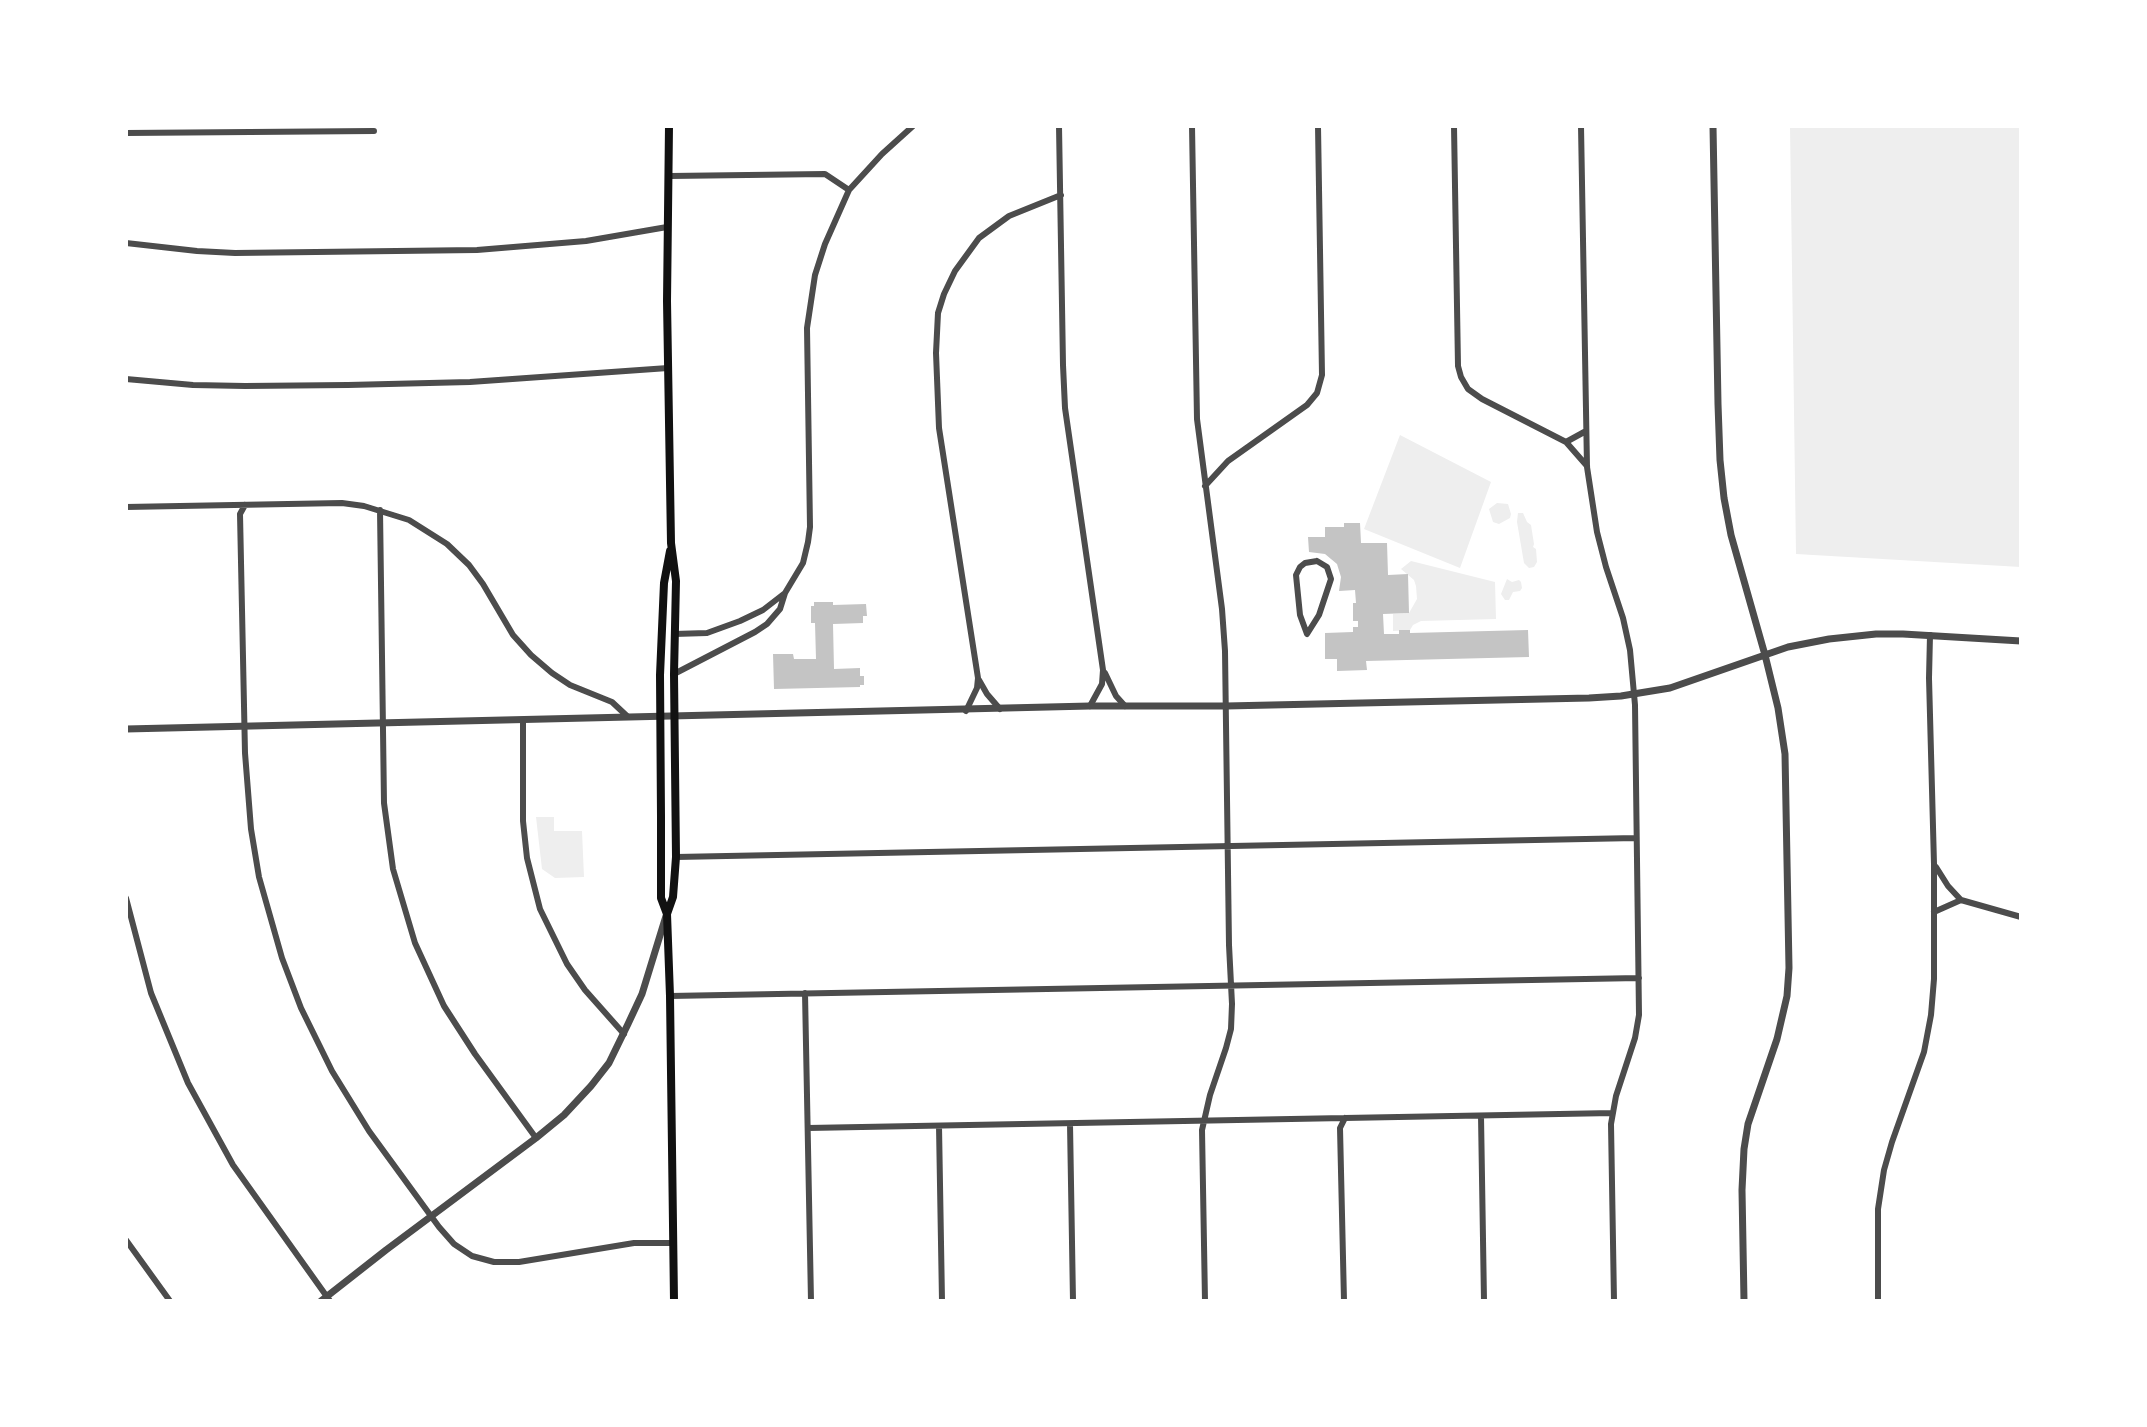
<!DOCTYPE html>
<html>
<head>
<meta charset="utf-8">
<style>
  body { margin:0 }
  #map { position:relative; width:2147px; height:1427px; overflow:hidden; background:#fff; font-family:Bitter,serif }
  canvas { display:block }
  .frame { position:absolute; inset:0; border:128px solid #fff; pointer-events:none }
</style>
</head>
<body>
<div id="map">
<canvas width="2147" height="1427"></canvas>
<div class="frame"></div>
</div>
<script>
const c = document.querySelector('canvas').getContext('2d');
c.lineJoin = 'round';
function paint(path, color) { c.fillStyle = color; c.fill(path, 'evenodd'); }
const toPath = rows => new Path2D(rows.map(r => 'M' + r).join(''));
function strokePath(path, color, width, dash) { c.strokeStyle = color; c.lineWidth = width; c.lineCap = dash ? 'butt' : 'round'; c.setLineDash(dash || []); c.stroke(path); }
const green = toPath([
  [1790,126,2021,126,2021,567,1796,554],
  [1400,435,1491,482,1460,568,1364,529],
  [1497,503,1508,504,1511,514,1510,518,1499,524,1493,522,1489,509],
  [1518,513,1523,513,1527,522,1531,525,1534,544,1533,547,1536,549,1537,562,1534,567,1529,568,1524,563,1517,522],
  [1411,561,1495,582,1496,619,1421,621,1413,625,1410,630,1393,631,1393,614,1409,613,1417,599,1416,586,1414,580,1401,569],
  [1507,579,1512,582,1519,580,1521,582,1522,588,1520,591,1513,592,1509,600,1505,600,1501,594],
  [536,817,554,817,554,831,582,831,584,877,555,878,542,869]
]);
const building = toPath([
  [1344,523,1360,523,1361,543,1387,543,1388,575,1408,574,1409,613,1383,614,1384,634,1399,634,1399,630,1410,630,1410,633,1528,630,1529,657,1366,661,1367,670,1337,671,1337,659,1325,659,1325,633,1353,632,1353,627,1358,627,1358,621,1353,621,1353,603,1356,603,1355,590,1339,591,1341,577,1337,564,1325,554,1309,552,1308,537,1325,537,1325,527,1344,527],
  [814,602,833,602,833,605,866,604,867,616,863,616,863,623,833,624,834,669,860,668,860,676,864,676,864,685,860,685,860,687,774,689,773,654,793,654,794,659,816,659,815,623,811,623,811,606,814,606]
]);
const minor = toPath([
  [1059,126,1063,365,1065,408,1103,670,1102,684,1090,706],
  [1192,126,1197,419,1222,609,1225,651,1229,945,1232,1004,1231,1029,1226,1048,1210,1095,1202,1130,1205,1301],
  [1454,126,1458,366,1461,377,1468,389,1482,399,1566,442,1587,466],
  [1581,126,1587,467,1597,532,1606,567,1623,618,1630,650,1635,705,1639,1015,1635,1038,1616,1096,1611,1124,1614,1301],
  [126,133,374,131],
  [670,176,825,174,849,190],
  [126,243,197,251,235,253,477,250,586,241,667,227],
  [126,379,193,385,245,386,348,385,470,382,668,368],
  [1566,442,1586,431],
  [1205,486,1228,461,1307,405,1317,393,1322,375,1318,126],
  [245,505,240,514,245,753,251,829,259,877,282,958,301,1008,332,1071,369,1131,439,1227,454,1244,472,1256,494,1262,519,1262,634,1243,674,1243],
  [126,507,342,503,364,506,409,520,447,544,469,565,483,584,513,635,531,655,552,673,570,685,612,702,627,716],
  [380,510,384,803,393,869,415,943,444,1006,475,1054,536,1138],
  [1317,561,1327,567,1331,579,1319,615,1307,634,1300,615,1296,575,1300,567,1305,563,1317,561],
  [674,634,707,633,740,621,763,610,785,593],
  [1105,673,1116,696,1125,706],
  [674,674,755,632,767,624,780,609,785,593,803,563,808,542,810,527,807,328,815,275,825,244,849,190,882,154,913,126],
  [979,680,987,694,1000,709],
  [966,711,977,688,978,678,939,428,936,353,938,313,944,294,955,271,979,238,1009,216,1061,195],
  [523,720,523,821,527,858,540,909,567,964,585,990,624,1034],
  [676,857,1636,838],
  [1936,867,1948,886,1961,900,2021,917],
  [126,898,151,993,188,1083,233,1165,330,1301],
  [1934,912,1961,900],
  [805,993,811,1301],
  [670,996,1639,978],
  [1481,1116,1484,1301],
  [1070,1124,1073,1301],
  [939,1126,942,1301],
  [808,1128,1613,1113],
  [126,1240,170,1301],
  [1344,1301,1340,1128,1345,1118],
  [1878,1301,1878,1209,1884,1170,1892,1142,1924,1052,1931,1015,1934,979,1934,864,1929,678,1930,635]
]);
const tertiary = toPath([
  [1713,126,1718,404,1720,460,1724,498,1731,535,1765,655,1778,708,1785,754,1789,968,1787,996,1777,1039,1748,1124,1744,1149,1742,1190,1744,1301],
  [126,729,1090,706,1226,706,1589,698,1621,696,1670,688,1788,647,1829,639,1876,634,1903,634,2021,641],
  [321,1301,386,1250,536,1138,564,1115,591,1086,609,1063,628,1024,642,994,666,916]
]);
const secondary = toPath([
  [670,551,664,583,660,675,661,817,661,898,667,914,670,996,674,1301],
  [667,914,673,897,676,857,674,674,676,581,671,543,667,301,669,126]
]);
paint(green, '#eee');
paint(building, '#c4c4c4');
strokePath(minor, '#4c4c4c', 6);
strokePath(tertiary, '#4c4c4c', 7);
strokePath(secondary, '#111', 8);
</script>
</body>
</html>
